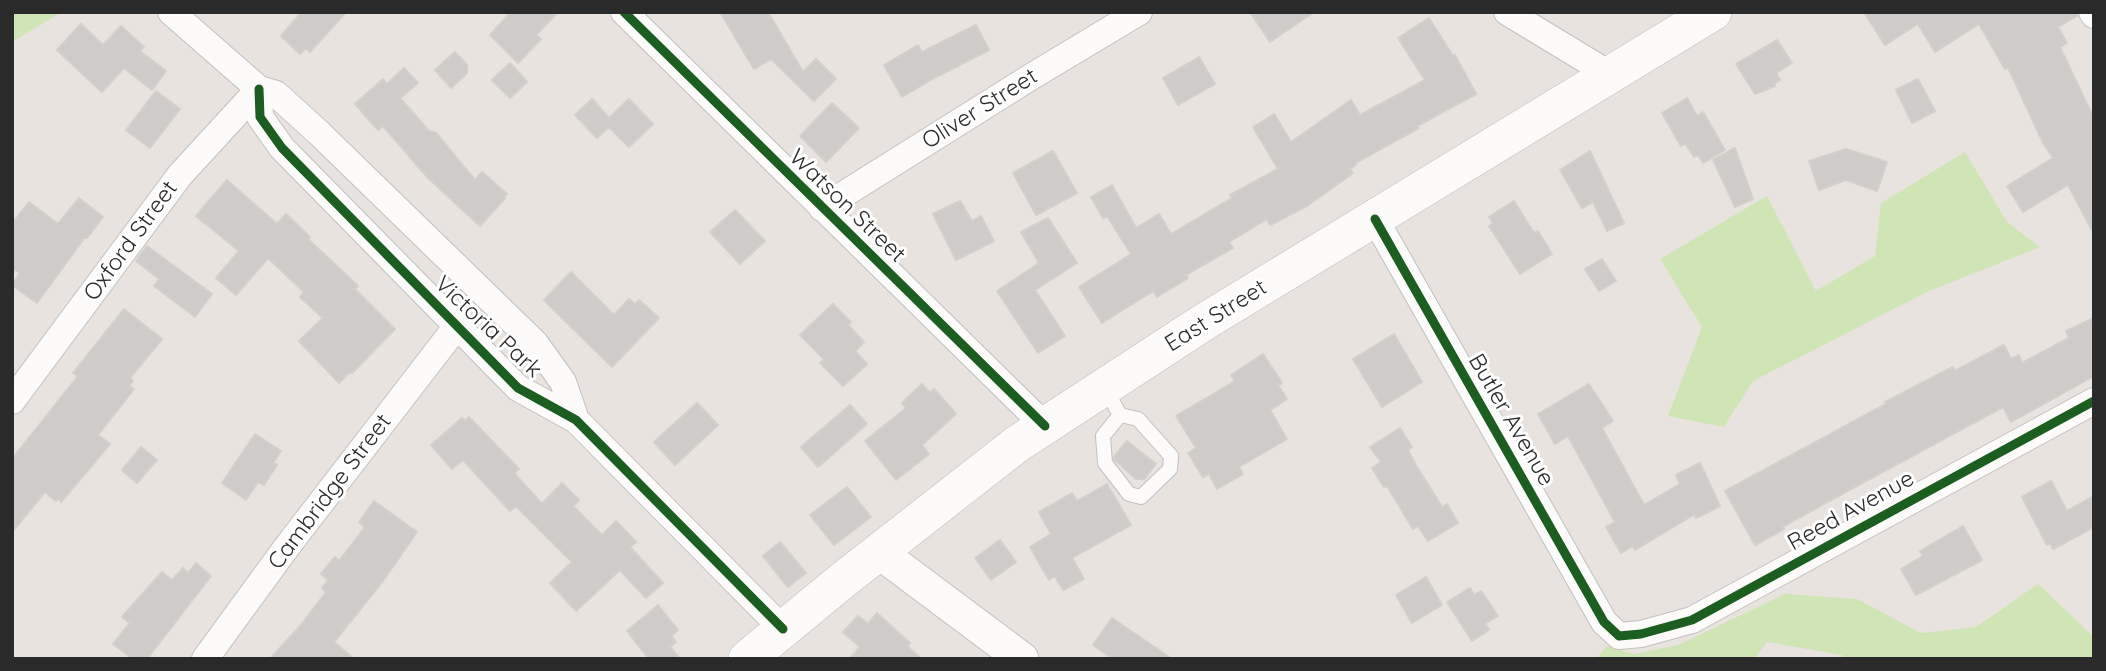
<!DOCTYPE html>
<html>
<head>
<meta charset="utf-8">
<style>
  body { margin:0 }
  #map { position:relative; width:2106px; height:671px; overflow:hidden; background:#e8e3df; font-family:Quicksand,sans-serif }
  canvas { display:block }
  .frame { position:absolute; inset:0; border:14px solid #2a2a2a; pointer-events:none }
</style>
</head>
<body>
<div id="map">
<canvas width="2106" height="671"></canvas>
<div class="frame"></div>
</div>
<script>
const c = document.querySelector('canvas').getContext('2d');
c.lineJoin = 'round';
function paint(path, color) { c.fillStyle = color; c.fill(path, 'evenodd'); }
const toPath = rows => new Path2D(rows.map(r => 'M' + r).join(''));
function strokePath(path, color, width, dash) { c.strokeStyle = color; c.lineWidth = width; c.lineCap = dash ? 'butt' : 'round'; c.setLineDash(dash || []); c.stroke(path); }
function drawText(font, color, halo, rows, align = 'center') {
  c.font = font + ' Quicksand,sans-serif'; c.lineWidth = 6; c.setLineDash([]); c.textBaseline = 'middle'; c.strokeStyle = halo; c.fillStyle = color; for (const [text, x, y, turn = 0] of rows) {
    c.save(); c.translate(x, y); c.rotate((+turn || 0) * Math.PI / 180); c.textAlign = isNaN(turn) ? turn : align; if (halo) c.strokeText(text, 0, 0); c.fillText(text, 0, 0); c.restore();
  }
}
const green = toPath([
  [12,12,62,12,12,42],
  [1965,152,2007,222,2040,247,1929,291,1753,381,1724,427,1668,416,1702,327,1660,259,1767,196,1816,291,1875,256,1881,203],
  [2038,584,2094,637,2094,659,1842,659,1842,655,1767,642,1754,659,1596,659,1607,646,1634,654,1678,645,1785,594,1857,599,1921,633,1976,627]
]);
const building = toPath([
  [302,12,346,12,310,52,306,48,300,54,281,36,302,12],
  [511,12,558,12,536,35,541,39,518,63,490,35,511,12],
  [720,12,768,12,803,72,816,59,836,79,814,101,771,59,754,69,720,12],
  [1250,12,1314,12,1270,42,1250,12],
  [1864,12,2076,12,2077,16,2058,27,2067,43,2060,47,2094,119,2094,234,2068,185,2023,212,2007,186,2053,158,2043,143,2008,67,2005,69,1979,24,1935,52,1918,24,1885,45,1864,12],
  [1429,18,1453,56,1455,55,1476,94,1417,126,1419,128,1355,163,1356,165,1350,169,1353,173,1307,206,1270,225,1267,219,1229,242,1233,248,1186,275,1188,278,1157,297,1153,291,1102,323,1079,287,1131,254,1107,216,1103,218,1091,197,1112,185,1136,228,1159,214,1171,234,1232,198,1230,195,1278,169,1253,127,1274,114,1291,142,1351,100,1360,115,1425,80,1398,38,1429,18],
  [81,24,103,45,121,26,144,47,140,51,166,71,152,90,124,68,102,92,57,50,81,24],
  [976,25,989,50,936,77,902,97,884,65,918,45,922,52,976,25],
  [1777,40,1792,63,1776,73,1780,80,1774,84,1775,86,1755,94,1736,64,1777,40],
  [455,52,467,65,467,73,451,88,435,70,455,52],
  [1199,57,1215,84,1178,105,1163,78,1199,57],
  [510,63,527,82,510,98,492,80,510,63],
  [404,68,418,83,400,98,429,131,436,133,475,180,482,172,507,194,504,197,505,198,480,226,427,177,383,126,378,130,355,104,383,79,387,84,404,68],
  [1918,79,1935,111,1912,123,1896,90,1918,79],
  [156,91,180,109,150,148,126,130,156,91],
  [1687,98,1697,116,1703,112,1725,150,1703,163,1698,155,1694,157,1685,143,1681,146,1662,113,1687,98],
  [592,99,609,118,629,99,653,124,629,147,609,127,597,138,575,115,592,99],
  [832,103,859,128,826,162,800,136,832,103],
  [1735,148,1753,199,1735,207,1713,160,1735,148],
  [1846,149,1887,162,1877,191,1846,180,1819,190,1809,161,1846,149],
  [1053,151,1077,193,1036,215,1013,173,1053,151],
  [1590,151,1624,223,1607,231,1593,202,1582,208,1560,170,1590,151],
  [227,180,277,224,286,214,310,237,308,239,358,286,355,289,395,329,352,373,350,372,339,383,299,341,323,318,300,297,304,292,268,258,236,295,216,278,239,251,196,216,227,180],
  [79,198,103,217,87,238,85,237,37,303,12,285,20,273,12,268,12,224,29,202,58,224,79,198],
  [960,201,972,221,981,216,994,241,956,260,933,214,960,201],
  [1514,201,1534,233,1538,231,1552,254,1520,274,1489,226,1493,223,1489,217,1514,201],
  [735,210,765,241,740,264,710,232,735,210],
  [1048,218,1077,263,1035,290,1065,336,1038,353,997,291,1039,263,1021,232,1048,218],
  [147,246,212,294,195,317,154,286,159,279,136,261,147,246],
  [1602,259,1616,281,1599,291,1585,269,1602,259],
  [571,272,614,315,629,299,635,304,639,300,659,318,612,367,544,300,571,272],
  [833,304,851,322,848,325,864,342,855,351,867,364,843,386,820,363,824,359,800,335,833,304],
  [124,309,162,339,130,378,133,381,129,386,134,389,98,435,110,444,61,502,58,498,56,501,45,492,12,532,12,459,78,376,73,373,124,309],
  [2094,318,2094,376,2011,422,2003,407,1851,489,1782,527,1784,529,1755,545,1725,491,1886,404,1885,402,1953,367,1955,371,2004,345,2011,359,2019,355,2022,363,2069,338,2066,331,2094,318],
  [1394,334,1422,382,1382,407,1353,359,1394,334],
  [1263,354,1282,383,1278,385,1287,399,1270,410,1287,439,1239,467,1243,474,1217,489,1209,474,1203,477,1188,453,1196,448,1176,416,1235,381,1231,375,1263,354],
  [922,384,930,393,934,389,956,414,922,445,929,454,896,480,865,441,906,408,902,403,922,384],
  [1589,384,1613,421,1602,428,1644,505,1680,484,1676,475,1700,463,1720,506,1696,518,1695,514,1635,550,1633,546,1621,553,1606,527,1615,522,1568,436,1555,444,1538,414,1589,384],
  [697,403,718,425,675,465,654,442,697,403],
  [850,405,867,424,818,467,801,447,850,405],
  [469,417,519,469,514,473,542,504,562,483,579,500,573,506,602,535,616,521,636,542,630,547,663,583,646,598,620,570,576,611,550,583,572,562,516,506,510,511,463,460,452,469,431,445,462,418,465,421,469,417],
  [1400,428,1412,447,1408,450,1417,467,1442,507,1447,504,1458,523,1428,541,1418,526,1413,529,1387,486,1384,487,1372,468,1381,462,1370,447,1400,428],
  [255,434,281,451,273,463,277,465,264,485,258,482,246,500,222,483,255,434],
  [1127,441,1156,464,1144,479,1136,479,1114,459,1114,457,1127,441],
  [141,447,157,460,137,483,122,470,141,447],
  [2051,481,2067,511,2094,496,2094,527,2053,549,2050,543,2047,545,2022,497,2051,481],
  [1107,484,1131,525,1072,558,1084,579,1063,590,1055,576,1049,580,1030,547,1051,534,1039,512,1072,493,1077,501,1107,484],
  [847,487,871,517,834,545,810,515,847,487],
  [374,501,417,532,383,581,334,642,354,659,270,659,300,626,326,592,322,588,328,580,321,574,335,557,339,561,365,527,359,522,374,501],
  [1963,526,1982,560,1916,595,1901,569,1923,556,1920,551,1963,526],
  [1000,540,1016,562,991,580,975,558,1000,540],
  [780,542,806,573,788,587,763,556,780,542],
  [196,563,211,576,147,659,133,659,113,644,130,623,122,617,162,572,172,580,183,568,188,573,196,563],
  [1426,577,1442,605,1412,623,1396,595,1426,577],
  [1470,588,1474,595,1481,591,1498,616,1485,623,1489,630,1472,641,1447,602,1470,588],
  [658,605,678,630,671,636,676,642,670,647,680,659,649,659,627,631,658,605],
  [877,613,910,643,907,646,921,659,849,659,860,647,843,632,858,616,868,624,877,613],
  [1112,618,1172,659,1113,659,1093,645,1112,618]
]);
const service = toPath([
  [1105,388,1120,415,1138,419,1171,456,1170,469,1141,497,1129,494,1105,463,1103,436,1120,415]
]);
const minor = toPath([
  [171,12,259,89,276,94,319,133,535,343,563,382,576,420],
  [624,12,1045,426],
  [1507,12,1611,75],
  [2092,12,2094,15],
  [259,89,260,117,282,148,518,388,576,420,783,629],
  [822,208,1034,75,1139,12],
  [1375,219,1604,622,1619,636,1641,634,1692,620,2094,401],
  [12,401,180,175,259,89],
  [205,659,286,548,457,326]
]);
const tertiary = toPath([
  [879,552,1022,659]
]);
const secondary = toPath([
  [747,659,843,580,1017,444,1204,322,1713,12]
]);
const cycleway = toPath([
  [624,12,1045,426],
  [259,89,260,117,282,148,518,388,576,420,783,629],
  [1375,219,1604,622,1619,636,1641,634,1692,620,2094,401]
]);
const streetNames = [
  ["Oliver Street",980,109,-32],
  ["Watson Street",847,206,44],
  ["Oxford Street",131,241,-54],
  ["East Street",1216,316,-32],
  ["Victoria Park",488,327,43],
  ["Butler Avenue",1511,420,60],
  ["Cambridge Street",330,492,-53],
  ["Reed Avenue",1851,511,-29]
];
paint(green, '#d0e5b6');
paint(building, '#cecbc8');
strokePath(building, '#d3cfcb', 2);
strokePath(service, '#c1c0c1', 16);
strokePath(minor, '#c1c0c1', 28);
strokePath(tertiary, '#c1c0c1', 35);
strokePath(secondary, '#c1c0c1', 38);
strokePath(service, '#fcfbfa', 14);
strokePath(minor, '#fcfbfa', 26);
strokePath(tertiary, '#fcfbfa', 33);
strokePath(secondary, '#fcfbfa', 37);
strokePath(cycleway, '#1b5e20', 9);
drawText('23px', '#2a2a2a', '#fff', streetNames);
</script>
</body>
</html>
